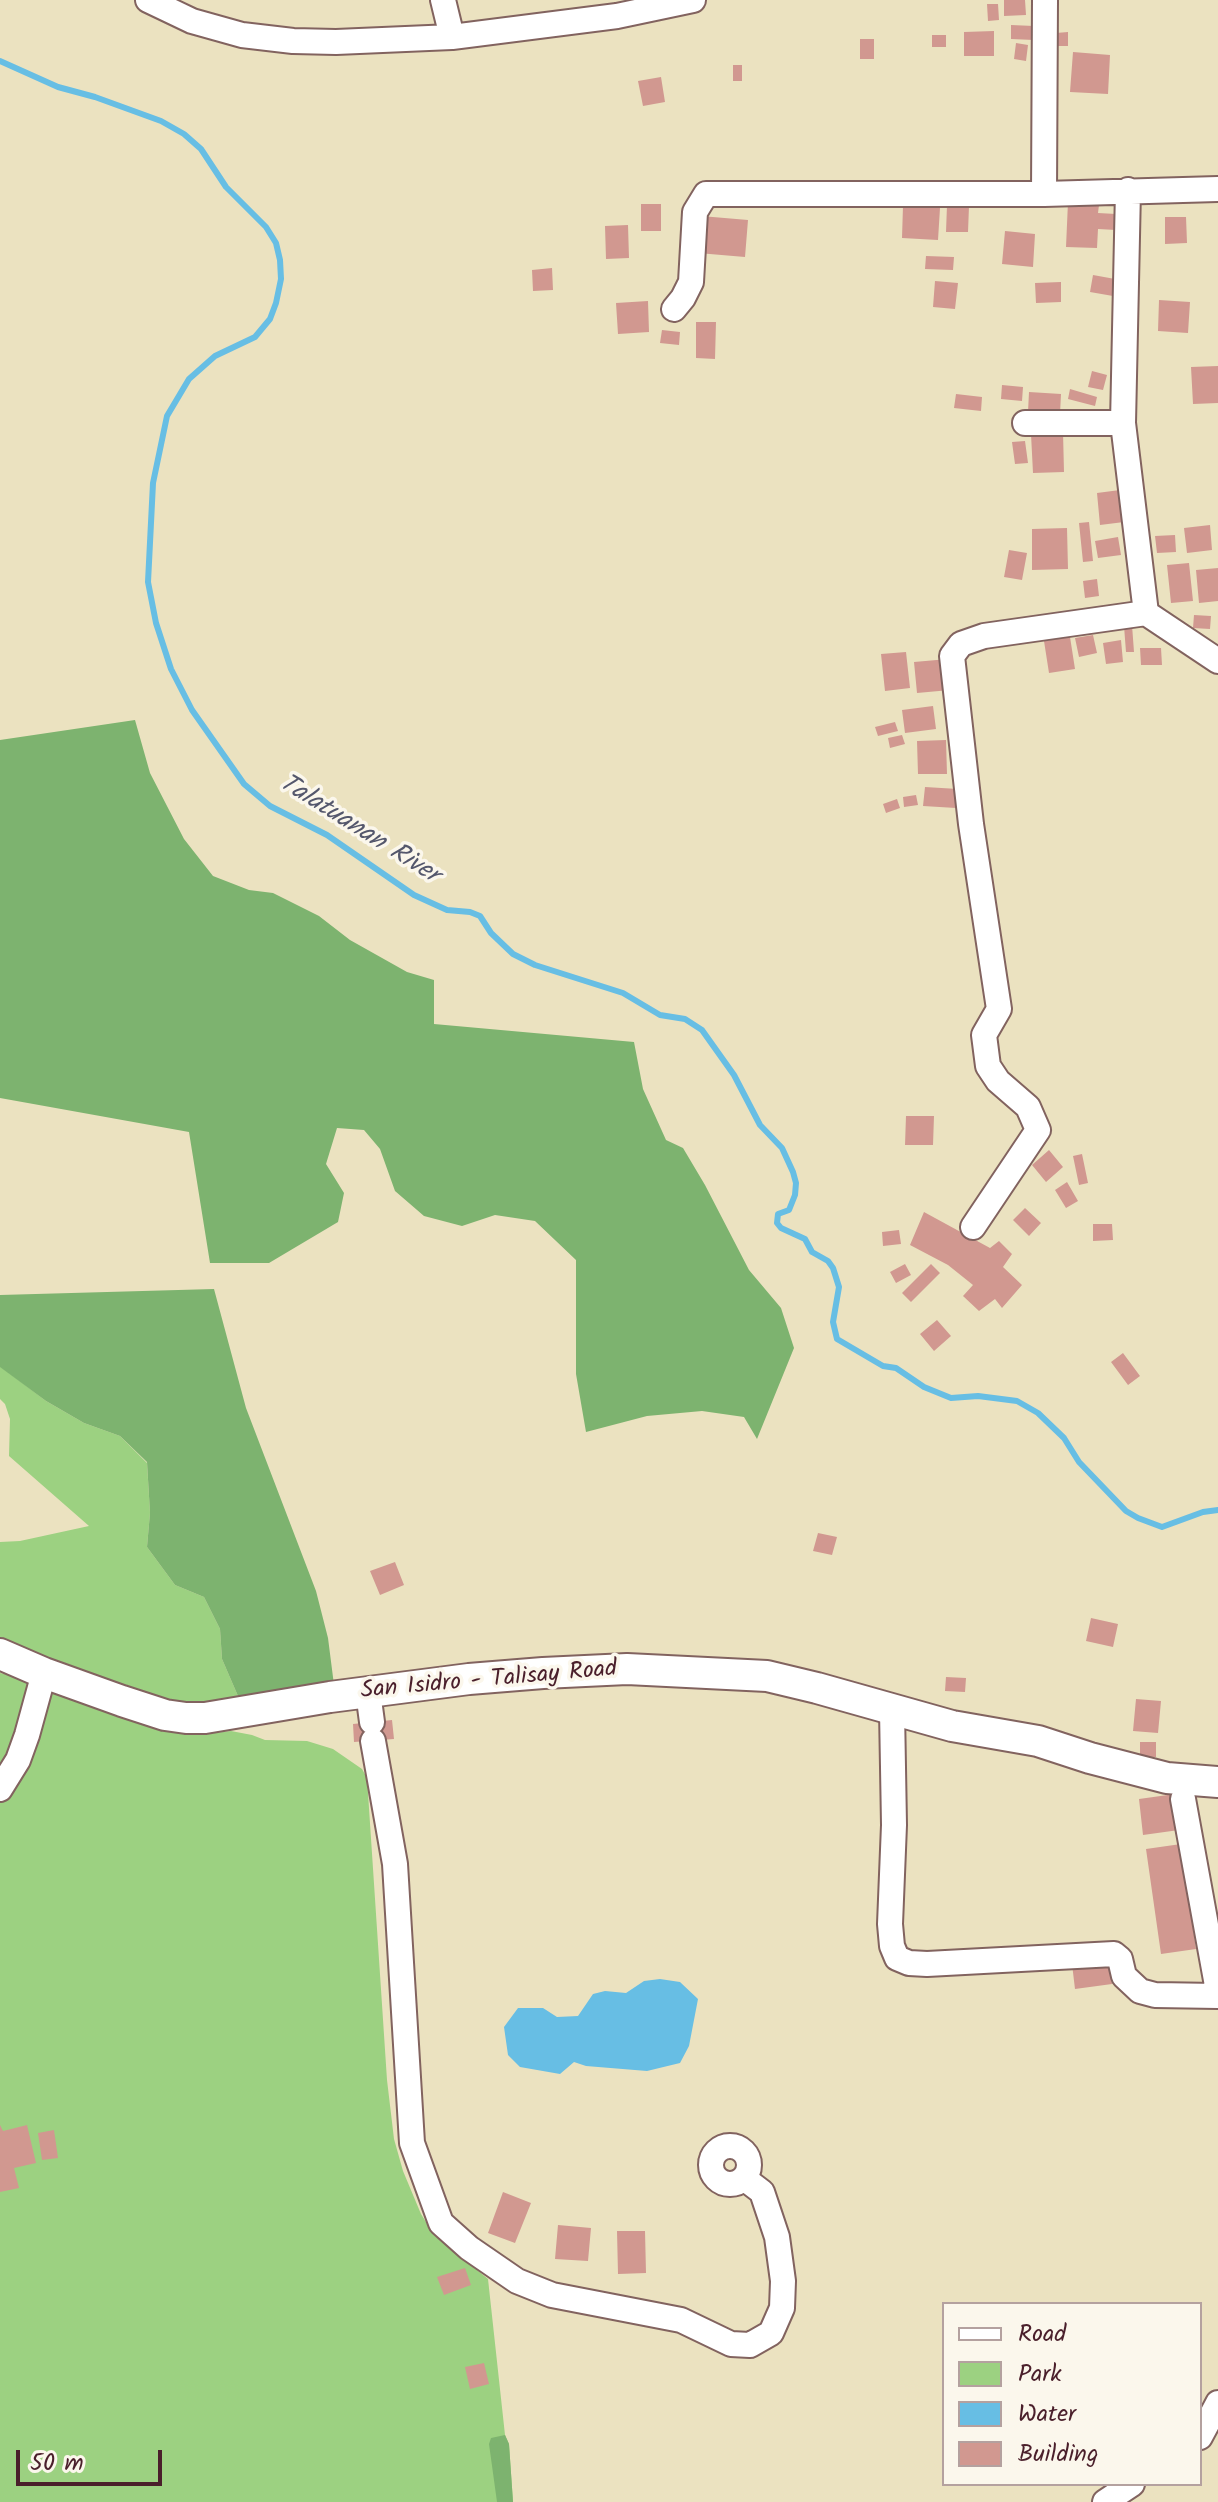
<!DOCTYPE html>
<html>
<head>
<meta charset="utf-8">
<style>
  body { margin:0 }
  #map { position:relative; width:1218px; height:2502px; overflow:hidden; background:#ebe2c0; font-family:Kalam,sans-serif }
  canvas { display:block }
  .legend { position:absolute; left:942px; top:2302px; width:260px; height:184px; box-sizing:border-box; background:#fbf7ec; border:2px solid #b4a19f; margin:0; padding:10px 14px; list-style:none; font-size:24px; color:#4a1f2b }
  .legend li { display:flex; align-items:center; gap:16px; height:40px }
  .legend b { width:40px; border:2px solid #b4a19f }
  .scale { position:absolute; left:16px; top:2450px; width:146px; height:36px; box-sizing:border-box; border:4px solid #4a1f2b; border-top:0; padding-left:10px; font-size:24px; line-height:28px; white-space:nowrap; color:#4a1f2b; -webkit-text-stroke:6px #fbf7ec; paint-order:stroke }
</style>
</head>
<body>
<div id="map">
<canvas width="1218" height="2502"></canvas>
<ul class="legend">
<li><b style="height:10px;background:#fff"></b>Road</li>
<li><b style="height:22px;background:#9cd181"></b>Park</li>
<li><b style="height:22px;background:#67bee4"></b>Water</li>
<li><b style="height:22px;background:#d19890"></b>Building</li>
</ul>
<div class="scale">50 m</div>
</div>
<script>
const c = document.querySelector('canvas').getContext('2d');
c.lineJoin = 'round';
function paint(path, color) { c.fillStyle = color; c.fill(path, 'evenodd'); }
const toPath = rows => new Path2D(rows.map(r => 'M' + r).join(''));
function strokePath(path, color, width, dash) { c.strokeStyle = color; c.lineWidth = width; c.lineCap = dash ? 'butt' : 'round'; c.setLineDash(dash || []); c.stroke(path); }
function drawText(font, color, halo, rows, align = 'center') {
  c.font = font + ' Kalam,sans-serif'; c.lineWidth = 7; c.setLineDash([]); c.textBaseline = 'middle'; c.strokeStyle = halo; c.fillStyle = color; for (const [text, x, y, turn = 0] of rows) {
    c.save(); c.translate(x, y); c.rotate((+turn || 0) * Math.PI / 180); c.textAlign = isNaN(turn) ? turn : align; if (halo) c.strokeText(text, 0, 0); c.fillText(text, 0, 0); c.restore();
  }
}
const green = toPath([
  [0,1366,46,1401,84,1423,120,1436,147,1463,150,1513,147,1547,175,1585,204,1597,220,1629,222,1659,241,1703,198,1713,0,1644,0,1542,20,1541,89,1526,9,1456,10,1419,5,1404,0,1399],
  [0,1673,27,1679,95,1708,168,1730,206,1734,231,1731,252,1735,265,1740,307,1741,333,1749,362,1769,367,1778,387,2080,394,2139,403,2171,421,2214,434,2235,488,2279,505,2435,509,2444,513,2502,0,2502]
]);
const forest = toPath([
  [135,720,150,773,184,839,213,876,249,890,273,893,319,916,350,940,407,972,434,980,434,1024,634,1042,643,1089,666,1140,683,1148,705,1185,749,1270,781,1308,794,1348,757,1439,744,1417,702,1411,647,1416,586,1432,576,1374,576,1260,535,1221,495,1215,462,1226,424,1216,395,1191,380,1149,364,1130,337,1128,326,1164,344,1193,338,1222,269,1263,210,1263,189,1132,0,1098,0,740],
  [214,1289,246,1408,316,1591,328,1638,334,1685,241,1703,222,1659,220,1629,204,1597,175,1585,147,1547,150,1513,147,1462,120,1436,84,1423,46,1401,0,1367,0,1295],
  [505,2435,509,2444,513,2502,497,2502,489,2444,491,2438]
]);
const water = toPath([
  [660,1979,680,1982,698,1999,689,2046,680,2063,647,2071,586,2066,574,2062,560,2074,520,2067,508,2055,504,2027,518,2008,543,2008,557,2017,578,2016,593,1994,605,1991,626,1993,644,1981]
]);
const stream = toPath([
  [0,61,58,87,95,97,161,121,184,134,201,149,226,187,266,227,276,243,280,260,281,279,276,303,270,319,255,337,215,356,189,379,167,416,153,483,148,582,156,623,171,669,192,710,244,784,270,806,327,835,414,895,447,910,470,912,480,916,491,933,513,954,535,965,623,993,660,1015,685,1019,702,1030,734,1075,760,1125,782,1148,793,1172,796,1183,795,1195,789,1210,778,1214,777,1223,781,1228,805,1239,812,1252,828,1261,833,1268,839,1287,833,1322,837,1339,883,1366,896,1368,924,1387,951,1398,978,1396,1017,1401,1038,1413,1064,1438,1079,1462,1126,1511,1138,1518,1162,1527,1203,1512,1218,1510]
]);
const building = toPath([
  [1004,0,1025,0,1026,15,1004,16],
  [987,4,998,4,999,20,988,21],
  [1011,25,1034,26,1034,40,1011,39],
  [994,31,994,56,964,56,964,32],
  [1068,32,1068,46,1056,46,1056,33],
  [932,35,946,35,946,47,932,47],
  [860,39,874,39,874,59,860,59],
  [1016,43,1028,45,1026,61,1014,59],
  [1073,52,1110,55,1108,94,1070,92],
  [733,65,742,65,742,81,733,81],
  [661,77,665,102,643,106,638,81],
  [1068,202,1099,205,1098,213,1116,214,1116,230,1098,229,1097,248,1066,247],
  [641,204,661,204,661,231,641,231],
  [947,205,969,206,968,232,946,232],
  [903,206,940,208,938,240,902,238],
  [701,216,748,220,745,257,698,253],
  [1165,217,1186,217,1187,243,1165,244],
  [628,225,629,258,606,259,605,226],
  [1005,231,1035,234,1033,267,1002,264],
  [926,256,954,257,953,270,925,269],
  [552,268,553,290,533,291,532,270],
  [1093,275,1115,279,1113,296,1090,292],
  [935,281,958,283,955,309,933,307],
  [1061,282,1061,302,1036,303,1035,283],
  [1159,300,1190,302,1188,333,1158,331],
  [648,301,649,332,618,334,616,303],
  [696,322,716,322,715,359,696,358],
  [662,330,680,332,679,345,660,343],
  [1218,366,1218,403,1193,404,1191,367],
  [1092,371,1107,375,1103,390,1088,387],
  [1002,385,1023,387,1022,401,1001,399],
  [1070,389,1097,397,1095,406,1068,399],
  [1029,392,1061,394,1060,414,1028,412],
  [956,394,982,397,981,411,954,408],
  [1063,432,1064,472,1033,473,1031,434],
  [1025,441,1028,463,1015,464,1012,442],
  [1120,490,1124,522,1100,525,1097,493],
  [1089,522,1093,561,1083,562,1079,523],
  [1210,525,1212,550,1187,553,1184,528],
  [1067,528,1068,569,1032,570,1032,529],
  [1175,535,1176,552,1157,553,1155,536],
  [1118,537,1121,555,1098,558,1095,541],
  [1009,550,1027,553,1022,580,1004,577],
  [1189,563,1193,601,1171,603,1167,565],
  [1218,568,1218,601,1199,603,1196,570],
  [1097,579,1099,596,1085,598,1083,581],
  [1194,615,1211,616,1210,629,1193,628],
  [1132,625,1134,652,1126,652,1124,626],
  [1093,635,1097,653,1079,657,1075,638],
  [1070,637,1075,669,1049,673,1044,641],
  [1121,640,1123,662,1106,664,1103,643],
  [1140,648,1161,648,1162,665,1141,665],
  [906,652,910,688,885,691,881,654],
  [948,659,950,690,917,693,914,662],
  [933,706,936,729,905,733,902,710],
  [895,722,898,731,878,736,875,727],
  [902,735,905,744,890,748,888,738],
  [946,740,947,774,918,774,917,741],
  [925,787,958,789,956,808,923,806],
  [916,795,918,805,904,807,903,797],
  [897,799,900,808,886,813,883,804],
  [906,1116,934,1116,933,1145,905,1145],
  [1049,1150,1063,1167,1046,1182,1032,1165],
  [1082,1154,1088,1183,1079,1185,1073,1156],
  [1067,1182,1078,1201,1066,1208,1055,1190],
  [1025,1208,1041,1223,1029,1236,1013,1220],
  [924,1212,990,1248,999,1241,1012,1254,1003,1267,1022,1285,1002,1308,995,1299,979,1311,963,1296,973,1285,948,1265,910,1245],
  [1093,1224,1112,1224,1113,1240,1093,1241],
  [899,1230,901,1244,883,1246,882,1232],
  [905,1264,911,1275,896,1283,890,1272],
  [931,1264,940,1273,911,1302,902,1293],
  [937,1320,951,1336,934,1351,920,1334],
  [1123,1353,1140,1376,1128,1385,1111,1362],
  [818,1533,837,1537,832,1555,813,1551],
  [395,1562,404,1585,380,1595,370,1571],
  [1091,1618,1118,1624,1113,1647,1086,1641],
  [946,1677,966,1678,965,1692,945,1691],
  [1136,1699,1161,1701,1158,1733,1133,1731],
  [392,1720,394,1739,354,1742,353,1724],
  [1140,1742,1156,1742,1156,1757,1140,1757],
  [1175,1794,1179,1830,1143,1835,1139,1799],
  [1181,1844,1196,1949,1161,1954,1146,1849],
  [1109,1960,1112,1984,1075,1989,1072,1964],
  [0,2125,3,2131,27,2125,36,2163,14,2168,19,2188,0,2192],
  [54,2130,58,2158,42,2160,38,2133],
  [503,2192,531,2203,515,2243,488,2233],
  [558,2225,591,2228,588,2261,555,2259],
  [617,2231,645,2231,646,2273,618,2274],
  [465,2268,471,2285,444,2295,437,2277],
  [484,2363,489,2384,470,2389,465,2367]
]);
const minor = toPath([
  [148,0,192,21,242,35,293,41,336,42,452,37,617,16,693,0],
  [443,0,452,37],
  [1128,190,1123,423,1146,613,1218,661],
  [1044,194,1045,0],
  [674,309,683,298,691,282,695,212,706,194,1044,194,1218,189],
  [1025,423,1123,423],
  [973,1227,1038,1130,1028,1107,998,1081,988,1066,984,1035,999,1009,971,824,952,656,961,644,984,636,1146,613],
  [368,1692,372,1722],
  [892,1710,894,1825,890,1924,892,1946,897,1958,909,1963,927,1964,1114,1954,1120,1959,1124,1976,1140,1991,1155,1995,1218,1996],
  [373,1741,395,1864,412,2143,441,2223,469,2248,517,2281,552,2295,681,2320,731,2344,750,2345,771,2333,782,2308,783,2281,777,2237,762,2192,745,2179],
  [0,1789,18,1760,27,1735,44,1673],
  [1183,1799,1218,1991],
  '711 2165a19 19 0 1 1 38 0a19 19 0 1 1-38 0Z',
  [1200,2437,1218,2403],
  [1105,2502,1132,2484]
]);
const tertiary = toPath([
  [0,1654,44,1673,122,1701,165,1715,186,1718,205,1718,330,1697,469,1679,543,1673,627,1669,767,1676,817,1688,952,1726,1038,1741,1090,1758,1167,1778,1218,1782]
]);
const streetNames = [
  ["San Isidro - Talisay Road",489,1682,-5]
];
const waterNames = [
  ["Talatuanan River",358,831,32]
];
paint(green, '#9cd181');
paint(forest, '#7db36f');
paint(water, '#67bee4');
strokePath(stream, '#67bee4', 6);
paint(building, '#d19890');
strokePath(minor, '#82635f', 28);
strokePath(tertiary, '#82635f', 34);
strokePath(minor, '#fff', 24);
strokePath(tertiary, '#fff', 30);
drawText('24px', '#4a1f2b', '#fbf7ec', streetNames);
drawText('italic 26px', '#54576c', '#fbf7ec', waterNames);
</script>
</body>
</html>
